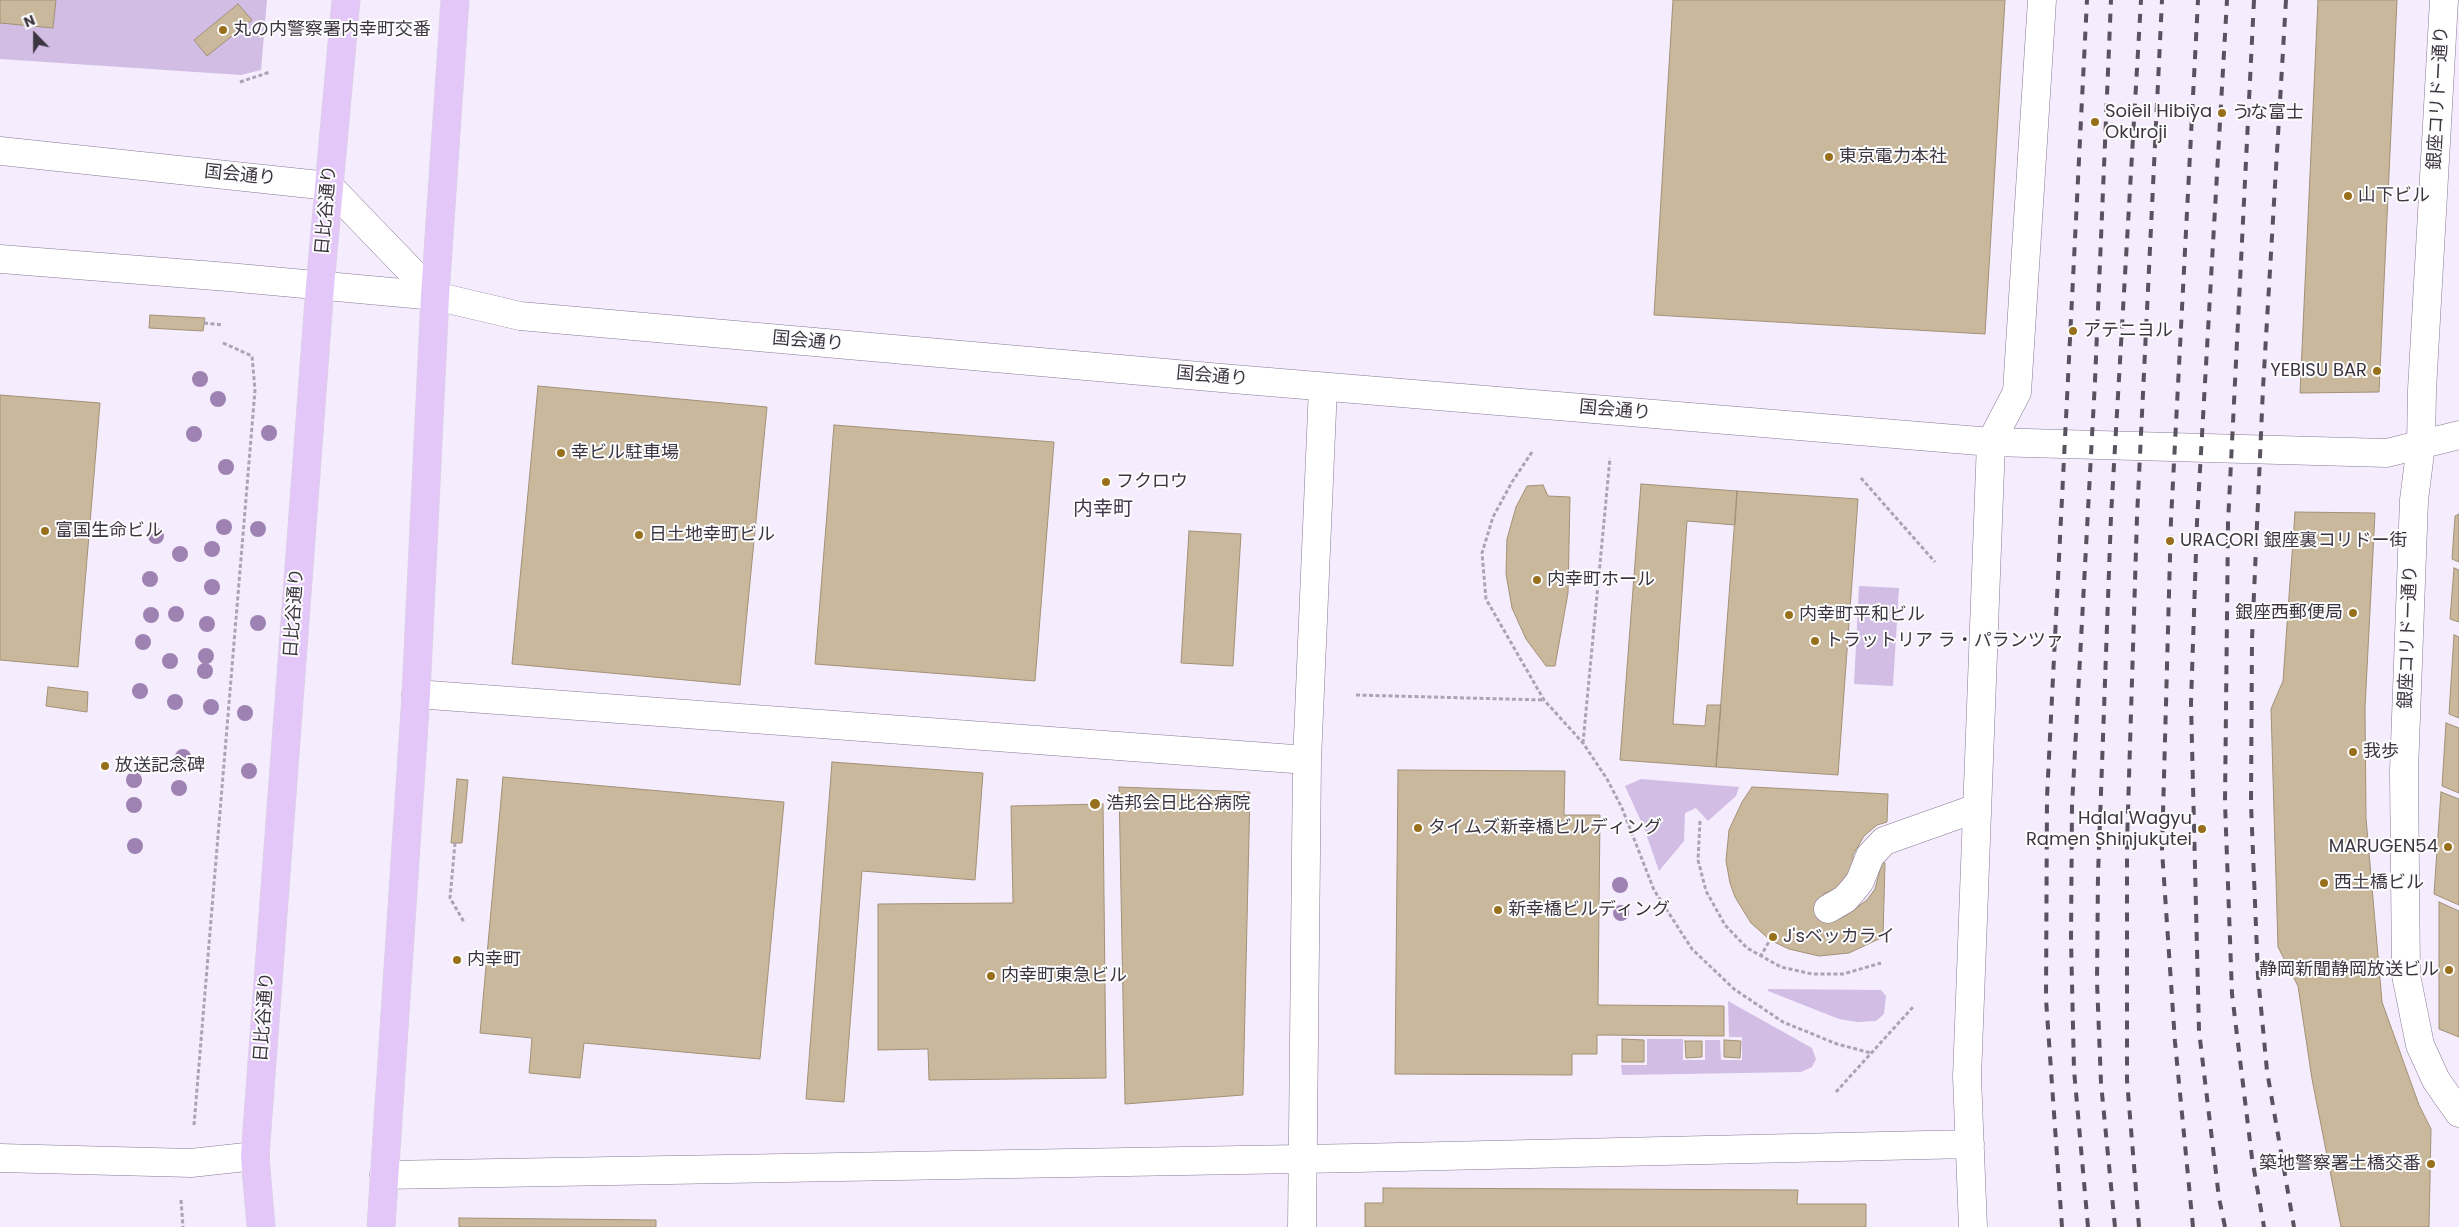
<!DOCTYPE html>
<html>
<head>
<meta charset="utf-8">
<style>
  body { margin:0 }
  #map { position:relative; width:2459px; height:1227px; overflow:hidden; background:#f5ecfe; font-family:Poppins,sans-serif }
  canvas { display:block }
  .north { position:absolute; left:10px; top:10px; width:50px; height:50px; -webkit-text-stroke:4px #fdfdfd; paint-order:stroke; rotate:338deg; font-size:14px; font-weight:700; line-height:20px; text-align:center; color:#3c3641 }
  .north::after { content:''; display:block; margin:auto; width:18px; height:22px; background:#3c3641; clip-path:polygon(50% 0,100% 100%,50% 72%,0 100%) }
</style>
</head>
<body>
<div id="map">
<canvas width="2459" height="1227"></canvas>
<div class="north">N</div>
</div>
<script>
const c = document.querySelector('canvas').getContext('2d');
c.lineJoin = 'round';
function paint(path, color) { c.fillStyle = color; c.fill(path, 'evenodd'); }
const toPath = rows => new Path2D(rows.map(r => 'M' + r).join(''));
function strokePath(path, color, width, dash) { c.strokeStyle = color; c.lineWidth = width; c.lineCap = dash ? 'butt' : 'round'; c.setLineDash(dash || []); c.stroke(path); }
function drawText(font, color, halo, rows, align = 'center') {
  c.font = font + ' Poppins,"Noto Sans JP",sans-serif'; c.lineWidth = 4; c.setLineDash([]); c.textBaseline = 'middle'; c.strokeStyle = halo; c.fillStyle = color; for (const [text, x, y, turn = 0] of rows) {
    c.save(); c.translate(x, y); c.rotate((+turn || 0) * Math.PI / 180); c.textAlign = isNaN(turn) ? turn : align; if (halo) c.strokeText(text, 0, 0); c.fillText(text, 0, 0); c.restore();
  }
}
const green = toPath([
  [0,0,267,0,261,70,241,75,0,59],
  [1859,586,1899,588,1893,686,1854,684],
  [1641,779,1739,787,1736,796,1708,821,1696,808,1685,813,1684,841,1659,871,1644,828,1625,786],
  [1768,989,1881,990,1886,996,1884,1014,1876,1021,1857,1022,1839,1019,1768,991],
  [1728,1001,1812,1048,1816,1059,1812,1067,1801,1072,1622,1075,1621,1065,1647,1065,1647,1039,1683,1039,1683,1060,1705,1060,1705,1040,1720,1040,1721,1060,1742,1060,1742,1037,1729,1037]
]);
const building = toPath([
  [0,0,56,0,53,28,0,23,0,0],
  [1673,0,2005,0,1985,334,1654,315,1673,0],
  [2318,0,2397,0,2379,392,2300,393,2318,0],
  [238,4,252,20,207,56,194,40,238,4],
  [150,315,205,318,203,331,149,328,150,315],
  [538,386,767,407,740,685,512,664,538,386],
  [0,395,100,403,78,667,0,660,0,395],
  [834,425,1054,442,1035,681,815,664,834,425],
  [1641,484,1737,491,1735,525,1687,521,1673,724,1705,726,1707,705,1721,705,1716,767,1620,760,1641,484],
  [1543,485,1548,496,1570,497,1568,593,1555,666,1546,666,1526,639,1512,608,1506,574,1507,539,1516,507,1527,486,1543,485],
  [1737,491,1858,499,1838,775,1716,767,1737,491],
  [2295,512,2375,513,2365,708,2366,818,2382,1002,2419,1105,2431,1129,2429,1227,2341,1227,2312,1079,2298,986,2278,947,2271,709,2283,681,2295,512],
  [2459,514,2459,562,2452,559,2455,516,2459,514],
  [1189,531,1241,534,1233,666,1181,663,1189,531],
  [2454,568,2459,570,2459,622,2450,619,2454,568],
  [2454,635,2459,637,2459,718,2449,714,2454,635],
  [48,687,88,692,87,712,46,706,48,687],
  [2446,723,2459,728,2459,793,2442,786,2446,723],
  [832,762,983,773,975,880,862,871,844,1102,806,1099,832,762],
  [1398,770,1565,771,1564,815,1600,815,1598,1005,1724,1006,1724,1036,1597,1035,1597,1054,1572,1054,1572,1075,1395,1074,1398,770],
  [503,777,784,802,760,1059,584,1043,580,1078,529,1073,532,1038,480,1033,503,777],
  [457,779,468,780,462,843,451,843,457,779],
  [1119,787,1250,792,1243,1095,1125,1104,1119,787],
  [1752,787,1888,794,1887,822,1877,825,1864,836,1853,855,1853,861,1848,878,1840,887,1823,894,1832,920,1845,916,1867,900,1875,889,1882,862,1885,863,1883,937,1849,953,1819,956,1789,949,1770,940,1751,923,1735,897,1730,883,1726,861,1729,830,1742,802,1752,787],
  [2441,792,2459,799,2459,905,2434,894,2441,792],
  [1103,804,1106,1078,929,1080,928,1049,878,1050,878,904,1013,903,1011,806,1103,804],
  [2439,902,2459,911,2459,1037,2439,1029,2439,902],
  [1622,1039,1644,1040,1644,1062,1622,1062,1622,1039],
  [1724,1040,1741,1041,1740,1058,1724,1057,1724,1040],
  [1685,1041,1702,1041,1702,1057,1686,1058,1685,1041],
  [1383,1188,1798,1190,1797,1204,1866,1204,1866,1227,1365,1227,1365,1203,1383,1203,1383,1188],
  [459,1218,656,1220,656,1227,459,1227,459,1218]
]);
const path = toPath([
  [240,82,270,72],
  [204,323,223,325],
  [1532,452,1512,482,1493,517,1482,553,1486,599,1544,700,1583,743,1607,779,1622,808,1654,890,1692,949,1734,989,1783,1022,1837,1044,1871,1053],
  [1861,478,1935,562],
  [1356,695,1543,700],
  [1583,743,1610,458],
  [1700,821,1698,860,1706,891,1725,925,1747,948,1781,967,1812,974,1843,974,1881,963],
  [455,843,450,898,464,922],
  [1760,957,1770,940],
  [1836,1092,1913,1007],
  [194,1125,255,390,252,356,221,342],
  [181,1200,183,1227]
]);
const minor = toPath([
  [2444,0,2422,390,2421,445,2414,500,2404,771,2406,975,2420,1045,2436,1080,2459,1113],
  [0,151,329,186,435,296],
  [0,259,228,277,435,296,520,316,1233,379,1991,442,2387,453,2459,435],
  [416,694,1307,760],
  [1828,909,1845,899,1853,890,1860,881,1870,856,1884,841,1977,808],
  [0,1158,191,1163,255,1156],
  [384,1175,1356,1158,1970,1144],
  [1302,1227,1307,760,1323,387],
  [1973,1227,1967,1077,1991,442,2017,392,2042,0]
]);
const major = toPath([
  [261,1227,255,1156,320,286,346,0],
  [381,1227,416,694,435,296,455,0]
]);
const rail = toPath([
  [2254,0,2228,523,2225,803,2232,994,2252,1158,2264,1227],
  [2286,0,2263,388,2252,639,2251,804,2258,976,2267,1071,2294,1227],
  [2062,1227,2046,999,2047,797,2087,0],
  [2088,1227,2074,1070,2071,940,2072,806,2095,381,2111,0],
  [2115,1227,2101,1083,2097,982,2098,875,2111,516,2141,0],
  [2139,1227,2127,1080,2127,843,2137,517,2162,0],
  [2193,1227,2175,1042,2162,850,2171,520,2198,0],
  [2225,1227,2219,1198,2199,1031,2191,703,2197,522,2227,0]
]);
const trees = [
  [200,379],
  [218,399],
  [269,433],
  [194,434],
  [226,467],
  [224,527],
  [258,529],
  [156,536],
  [212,549],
  [180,554],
  [150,579],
  [212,587],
  [176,614],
  [151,615],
  [258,623],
  [207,624],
  [143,642],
  [206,656],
  [170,661],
  [205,671],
  [140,691],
  [175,702],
  [211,707],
  [245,713],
  [183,757],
  [249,771],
  [134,780],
  [179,788],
  [134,805],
  [135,846],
  [1620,885],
  [1621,913]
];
const markers = [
  [223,30,5,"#986f1b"],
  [2222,113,5,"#986f1b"],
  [2095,122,5,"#986f1b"],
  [1829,157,5,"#986f1b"],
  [2348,196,5,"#986f1b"],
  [2073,331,5,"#986f1b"],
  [2377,371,5,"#986f1b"],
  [561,453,5,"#986f1b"],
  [1106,482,5,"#986f1b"],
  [45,531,5,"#986f1b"],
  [639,535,5,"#986f1b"],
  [2170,541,5,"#986f1b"],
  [1537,580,5,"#986f1b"],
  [2353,613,5,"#986f1b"],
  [1789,615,5,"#986f1b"],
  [1815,641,5,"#986f1b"],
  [2353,752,5,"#986f1b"],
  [105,766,5,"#986f1b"],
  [1095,804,6,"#986f1b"],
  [1418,828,5,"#986f1b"],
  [2202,829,5,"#986f1b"],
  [2448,847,5,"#986f1b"],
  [2324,883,5,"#986f1b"],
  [1498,910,5,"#986f1b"],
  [1773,937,5,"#986f1b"],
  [457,960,5,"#986f1b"],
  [2449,970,5,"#986f1b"],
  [991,976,5,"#986f1b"],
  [2431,1164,5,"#986f1b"]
];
const poiNames = [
  ["丸の内警察署内幸町交番",233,30],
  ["Soieil Hibiya",2105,112],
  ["Okuroji",2105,133],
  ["うな富士",2232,113],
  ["東京電力本社",1839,157],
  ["山下ビル",2358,196],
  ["アテニヨル",2083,331],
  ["YEBISU BAR",2367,371,"right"],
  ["幸ビル駐車場",571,453],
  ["フクロウ",1116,482],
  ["富国生命ビル",55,531],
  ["日土地幸町ビル",649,535],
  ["URACORI 銀座裏コリドー街",2180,541],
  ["内幸町ホール",1547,580],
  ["銀座西郵便局",2343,613,"right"],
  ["内幸町平和ビル",1799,615],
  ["トラットリア ラ・パランツァ",1825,641],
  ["我歩",2363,752],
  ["放送記念碑",115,766],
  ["浩邦会日比谷病院",1106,804],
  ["Halal Wagyu",2192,819,"right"],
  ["Ramen Shinjukutei",2192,840,"right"],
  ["タイムズ新幸橋ビルディング",1428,828],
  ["MARUGEN54",2438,847,"right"],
  ["西土橋ビル",2334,883],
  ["新幸橋ビルディング",1508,910],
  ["J'sベッカライ",1783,937],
  ["内幸町",467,960],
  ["静岡新聞静岡放送ビル",2439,970,"right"],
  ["内幸町東急ビル",1001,976],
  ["築地警察署土橋交番",2421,1164,"right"]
];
const streetNames = [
  ["銀座コリドー通り",2439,98,-87],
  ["国会通り",240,176,6],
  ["日比谷通り",327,210,-85],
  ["国会通り",808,342,5],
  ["国会通り",1212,377,5],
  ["国会通り",1615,411,5],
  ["日比谷通り",295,613,-86],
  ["銀座コリドー通り",2409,637,-88],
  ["日比谷通り",265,1017,-86]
];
const quarterNames = [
  ["内幸町",1103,510]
];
paint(green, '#d2bde5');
paint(building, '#c9b89c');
strokePath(building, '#a29176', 1);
strokePath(minor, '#877994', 29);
strokePath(major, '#d8d7d9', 29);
strokePath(path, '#aba4b3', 3, [4, 2.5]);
strokePath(minor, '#fff', 28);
strokePath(major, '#e3c7f9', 28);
strokePath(rail, '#59535f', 4, [9, 9]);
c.fillStyle = '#9e83b2';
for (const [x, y] of trees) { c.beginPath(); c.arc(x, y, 8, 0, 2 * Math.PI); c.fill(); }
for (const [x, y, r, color] of markers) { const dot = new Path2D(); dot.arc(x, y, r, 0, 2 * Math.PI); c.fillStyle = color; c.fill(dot); strokePath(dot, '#fdfdfd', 2); }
drawText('18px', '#3c3641', '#fdfdfd', poiNames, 'left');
drawText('18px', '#3c3641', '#fdfdfd', streetNames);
drawText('20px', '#43364e', '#fdfdfd', quarterNames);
</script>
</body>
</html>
